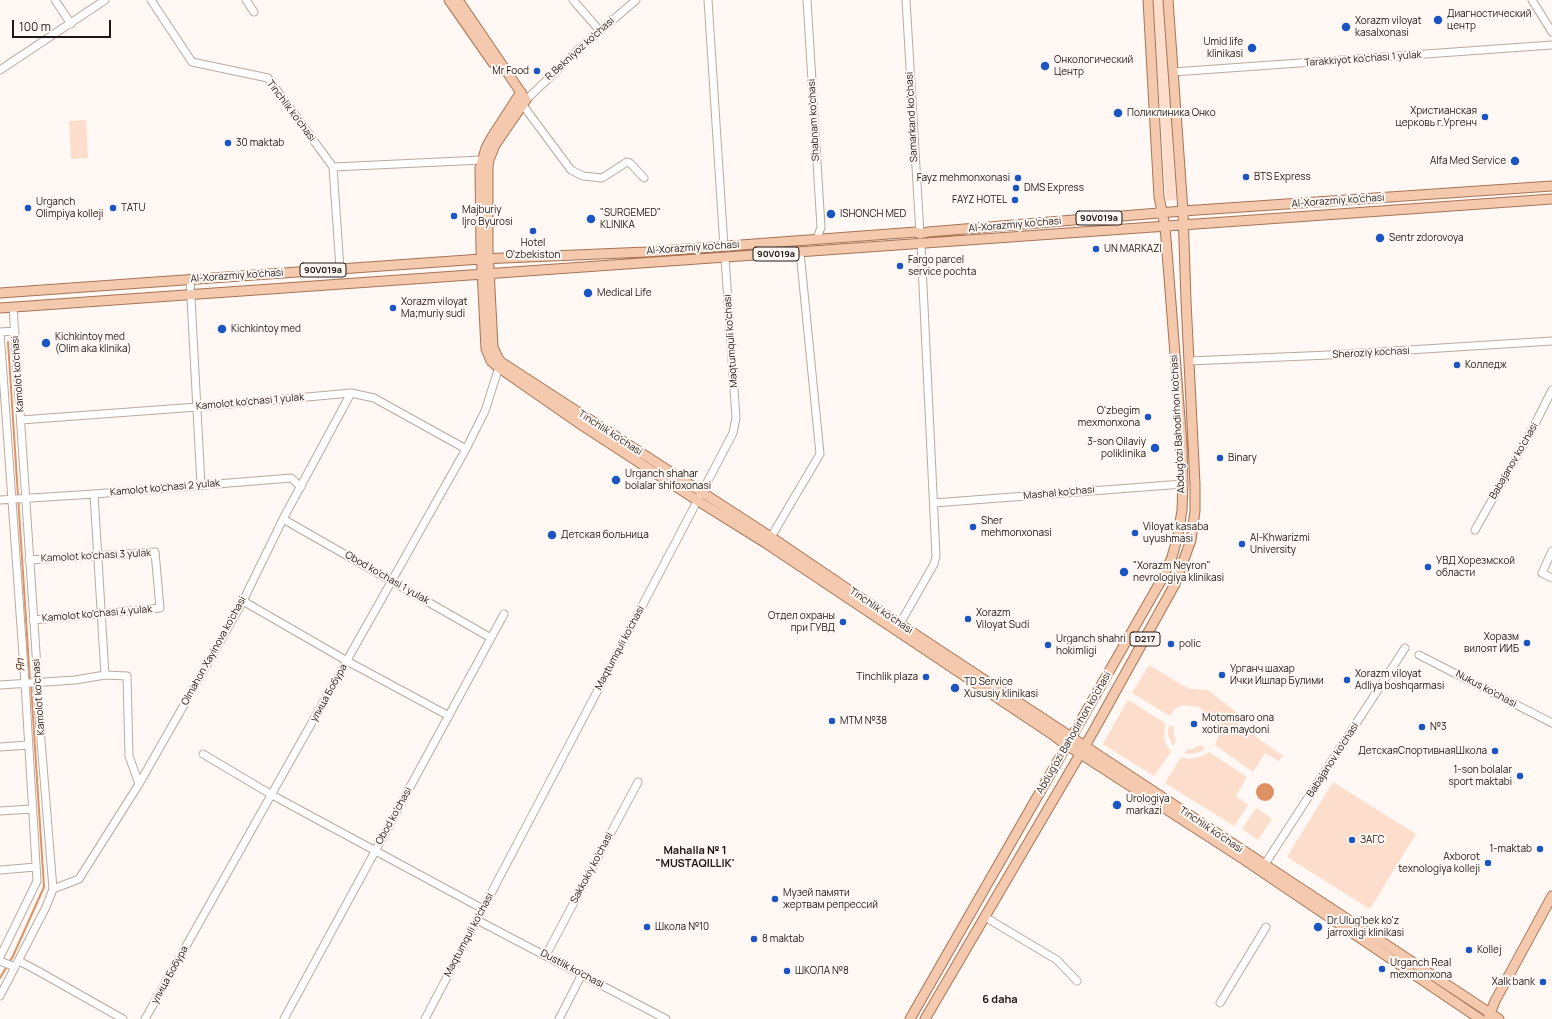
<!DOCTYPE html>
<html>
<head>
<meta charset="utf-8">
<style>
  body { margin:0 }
  #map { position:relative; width:1552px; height:1019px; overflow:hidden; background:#fff8f4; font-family:Manrope,sans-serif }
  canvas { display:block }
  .scale { position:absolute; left:12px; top:20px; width:99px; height:18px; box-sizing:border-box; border:2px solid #1e1814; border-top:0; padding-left:5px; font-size:12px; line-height:14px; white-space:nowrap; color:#1e1814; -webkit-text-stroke:3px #fff8f4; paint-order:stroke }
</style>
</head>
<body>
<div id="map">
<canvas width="1552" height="1019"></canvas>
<div class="scale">100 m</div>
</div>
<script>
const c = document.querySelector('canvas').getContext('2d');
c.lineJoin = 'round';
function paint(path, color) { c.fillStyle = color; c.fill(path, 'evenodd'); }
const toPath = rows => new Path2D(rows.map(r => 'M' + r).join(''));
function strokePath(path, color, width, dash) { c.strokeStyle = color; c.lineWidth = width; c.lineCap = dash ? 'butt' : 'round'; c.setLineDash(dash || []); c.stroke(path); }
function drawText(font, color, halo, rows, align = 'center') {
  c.font = font + ' Manrope,sans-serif'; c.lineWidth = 4; c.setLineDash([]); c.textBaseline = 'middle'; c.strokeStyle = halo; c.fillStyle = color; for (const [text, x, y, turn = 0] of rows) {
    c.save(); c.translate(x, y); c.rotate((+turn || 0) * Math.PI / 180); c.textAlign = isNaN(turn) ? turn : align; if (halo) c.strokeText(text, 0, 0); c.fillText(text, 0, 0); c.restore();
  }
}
const green = toPath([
  [1153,0,1164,0,1176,200,1166,201],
  [86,120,88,158,71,159,69,121],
  [1149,665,1189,689,1208,690,1236,712,1238,724,1283,756,1279,761,1265,753,1253,772,1215,745,1218,737,1218,731,1212,718,1199,707,1183,705,1175,709,1170,716,1132,693],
  [1128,700,1165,723,1164,739,1167,746,1171,752,1154,776,1103,744],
  [1170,725,1174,727,1173,733,1176,741,1173,746,1168,735,1168,729],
  [1200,745,1205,748,1202,751,1197,753,1184,754,1187,749,1193,749],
  [1209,752,1247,777,1236,796,1248,805,1234,826,1165,783,1181,757,1188,759,1195,758,1203,756],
  [1333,782,1416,834,1370,909,1287,857],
  [1256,808,1272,819,1258,840,1242,829]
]);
const water = toPath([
  '1256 792a9 9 0 1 1 18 0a9 9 0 1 1-18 0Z'
]);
const stream = toPath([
  [8,342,30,681],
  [0,978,13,956,44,887,31,686]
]);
const minor = toPath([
  [55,0,71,24],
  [151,0,192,62,268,78,333,167,340,269],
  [246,0,254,12],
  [573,0,600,31],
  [708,0,724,247],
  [807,0,821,227,817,239],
  [906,0,920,234],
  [1532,0,1552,32],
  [0,70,105,0],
  [1173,72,1552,45],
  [526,100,578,50,636,0],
  [522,104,571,170,583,176,602,178,627,162,630,163,644,178],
  [333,167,482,160],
  [190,279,201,485],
  [1189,361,1329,355,1552,341],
  [21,420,197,407,351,393,374,398,466,449],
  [94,494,105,675],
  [0,500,94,494,291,478,301,487],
  [934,503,1183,484],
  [283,519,491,638],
  [1475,530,1535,424,1552,390],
  [771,537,820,454,800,252],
  [1552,551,1542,573,1552,578],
  [29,560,155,552,160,608,33,620],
  [243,601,347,661,449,716],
  [898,627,934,564,936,556,921,244],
  [1419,655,1552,723],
  [0,685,75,680,105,675,127,676,129,756,139,784],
  [0,747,28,745],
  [203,754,272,795,483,909],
  [0,811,32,809],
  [1263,867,1405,648],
  [0,870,36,867],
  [53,889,79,879,139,784,243,601,283,519,351,393],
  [985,917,1057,960,1077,981],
  [477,920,666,1019],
  [546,955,638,782],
  [0,957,37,881,25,683,0,332,15,331],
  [0,961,15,967],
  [19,961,38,971,123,1019],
  [0,996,46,907,53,889,37,691,38,683,13,307],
  [1220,1003,1266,927],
  [145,1019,466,449,485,411,500,364],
  [284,1019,504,614],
  [425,1019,733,433,736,418,725,258],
  [559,1019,582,974]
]);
const major = toPath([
  [449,0,493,63],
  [458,0,526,100,495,145,489,160,488,167,488,250,493,347,498,358,501,362,771,537,883,613,1499,1019],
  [521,92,492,137,486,148,480,168,481,250,486,349,491,361,498,367,583,426,698,501,764,542,1053,735,1062,742,1240,857,1480,1019],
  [0,293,481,259,646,252,916,232,920,234,928,232,1183,211,1552,186],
  [0,308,1552,199],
  [910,1019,1162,579,1172,557,1178,535,1182,510,1183,484,1182,444,1165,226,1159,197,1148,0],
  [925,1019,1093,732,1175,584,1191,540,1195,511,1195,484,1186,301,1183,211,1168,0],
  [1488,1019,1495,1001,1552,896]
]);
const markers = [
  [1438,20,5,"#1b55c1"],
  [1346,27,5,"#1b55c1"],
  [1252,48,5,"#1b55c1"],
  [1045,66,5,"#1b55c1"],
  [537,71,4,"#1b55c1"],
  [1118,113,5,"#1b55c1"],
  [1485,117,4,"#1b55c1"],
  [228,143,4,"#1b55c1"],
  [1515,161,5,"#1b55c1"],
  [1246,177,4,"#1b55c1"],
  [1018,178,4,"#1b55c1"],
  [1016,188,4,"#1b55c1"],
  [1015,200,4,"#1b55c1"],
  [28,208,4,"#1b55c1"],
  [113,208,4,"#1b55c1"],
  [831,214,5,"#1b55c1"],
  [454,216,4,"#1b55c1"],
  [591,219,5,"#1b55c1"],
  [533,231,4,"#1b55c1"],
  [1380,238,5,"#1b55c1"],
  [1096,249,4,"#1b55c1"],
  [900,266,4,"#1b55c1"],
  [588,293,5,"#1b55c1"],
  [393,308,4,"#1b55c1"],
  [222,329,5,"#1b55c1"],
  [46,343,5,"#1b55c1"],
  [1457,365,4,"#1b55c1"],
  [1148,417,4,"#1b55c1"],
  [1155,448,5,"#1b55c1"],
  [1220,458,4,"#1b55c1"],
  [616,480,5,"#1b55c1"],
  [973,527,4,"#1b55c1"],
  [1135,533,4,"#1b55c1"],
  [552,535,5,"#1b55c1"],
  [1242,544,4,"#1b55c1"],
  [1428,567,4,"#1b55c1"],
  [1124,572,5,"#1b55c1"],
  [968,619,4,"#1b55c1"],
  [843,622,4,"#1b55c1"],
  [1527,643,4,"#1b55c1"],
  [1171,644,4,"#1b55c1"],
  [1048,645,4,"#1b55c1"],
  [1222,675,4,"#1b55c1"],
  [926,677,4,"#1b55c1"],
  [1347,680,4,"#1b55c1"],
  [955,688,5,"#1b55c1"],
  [832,721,4,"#1b55c1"],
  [1194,724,4,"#1b55c1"],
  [1422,727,4,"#1b55c1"],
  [1495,751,4,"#1b55c1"],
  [1520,776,4,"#1b55c1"],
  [1117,805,5,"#1b55c1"],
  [1352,840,4,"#1b55c1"],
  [1540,849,4,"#1b55c1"],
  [1488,863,4,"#1b55c1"],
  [775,899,4,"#1b55c1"],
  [647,927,4,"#1b55c1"],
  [1318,927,5,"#1b55c1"],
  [754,939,4,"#1b55c1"],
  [1469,950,4,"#1b55c1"],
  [1382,969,4,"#1b55c1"],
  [787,971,4,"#1b55c1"],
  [1543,982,4,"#1b55c1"]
];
const shields = [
  [1099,218,46],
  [776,254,46],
  [323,270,46],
  [1145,639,30]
];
const shieldNames = [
  ["90V019a",1099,218],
  ["90V019a",776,254],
  ["90V019a",323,270],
  ["D217",1145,639]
];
const poiNames = [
  ["Диагностический",1447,14],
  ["центр",1447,26],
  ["Xorazm viloyat",1355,21],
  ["kasalxonasi",1355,33],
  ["Umid life",1243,42,"right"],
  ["klinikasi",1243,54,"right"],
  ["Онкологический",1054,60],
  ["Центр",1054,72],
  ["Mr Food",529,71,"right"],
  ["Христианская",1477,111,"right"],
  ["церковь г.Ургенч",1477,123,"right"],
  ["Поликлиника Онко",1127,113],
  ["30 maktab",236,143],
  ["Alfa Med Service",1506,161,"right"],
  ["BTS Express",1254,177],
  ["Fayz mehmonxonasi",1010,178,"right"],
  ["DMS Express",1024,188],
  ["FAYZ HOTEL",1007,200,"right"],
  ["Urganch",36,202],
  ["Olimpiya kolleji",36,214],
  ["TATU",121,208],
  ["Majburiy",462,210],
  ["Ijro Byurosi",462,222],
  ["\"SURGEMED\"",600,213],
  ["KLINIKA",600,225],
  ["ISHONCH MED",840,214],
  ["Sentr zdorovoya",1389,238],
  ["Hotel",533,243,"center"],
  ["O'zbekiston",533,255,"center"],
  ["UN MARKAZI",1104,249],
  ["Fargo parcel",908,260],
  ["service pochta",908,272],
  ["Medical Life",597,293],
  ["Xorazm viloyat",401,302],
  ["Ma;muriy sudi",401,314],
  ["Kichkintoy med",231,329],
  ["Kichkintoy med",55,337],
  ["(Olim aka klinika)",55,349],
  ["Колледж",1465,365],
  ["O'zbegim",1140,411,"right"],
  ["mexmonxona",1140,423,"right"],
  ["3-son Oilaviy",1146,442,"right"],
  ["poliklinika",1146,454,"right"],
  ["Binary",1228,458],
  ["Urganch shahar",625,474],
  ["bolalar shifoxonasi",625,486],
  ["Sher",981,521],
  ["mehmonxonasi",981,533],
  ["Viloyat kasaba",1143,527],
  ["uyushmasi",1143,539],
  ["Детская больница",561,535],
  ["Al-Khwarizmi",1250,538],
  ["University",1250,550],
  ["УВД Хорезмской",1436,561],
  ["области",1436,573],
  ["\"Xorazm Neyron\"",1133,566],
  ["nevrologiya klinikasi",1133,578],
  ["Xorazm",976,613],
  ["Viloyat Sudi",976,625],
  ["Отдел охраны",835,616,"right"],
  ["при ГУВД",835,628,"right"],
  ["Хоразм",1519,637,"right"],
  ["вилоят ИИБ",1519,649,"right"],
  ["Urganch shahri",1056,639],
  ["hokimligi",1056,651],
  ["polic",1179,644],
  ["Урганч шахар",1230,669],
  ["Ички Ишлар Булими",1230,681],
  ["Xorazm viloyat",1355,674],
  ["Adliya boshqarmasi",1355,686],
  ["Tinchlik plaza",918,677,"right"],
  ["TD Service",964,682],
  ["Xususiy klinikasi",964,694],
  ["Motomsaro ona",1202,718],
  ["xotira maydoni",1202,730],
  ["МТМ №38",840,721],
  ["№3",1430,727],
  ["ДетскаяСпортивнаяШкола",1487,751,"right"],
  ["1-son bolalar",1512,770,"right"],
  ["sport maktabi",1512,782,"right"],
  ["Urologiya",1126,799],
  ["markazi",1126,811],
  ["ЗАГС",1360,840],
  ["1-maktab",1532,849,"right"],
  ["Axborot",1480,857,"right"],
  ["texnologiya kolleji",1480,869,"right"],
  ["Музей памяти",783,893],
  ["жертвам репрессий",783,905],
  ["Dr.Ulug'bek ko'z",1327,921],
  ["jarroxligi klinikasi",1327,933],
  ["Школа №10",655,927],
  ["8 maktab",762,939],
  ["Kollej",1477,950],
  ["Urganch Real",1390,963],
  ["mexmonxona",1390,975],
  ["ШКОЛА №8",795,971],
  ["Xalk bank",1535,982,"right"]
];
const streetNames = [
  ["R.Bekniyoz ko'chasi",580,49,-42],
  ["Tarakkiyot ko'chasi 1 yulak",1363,59,-4],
  ["Tinchlik ko'chasi",291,111,53],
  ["Samarkand ko’chasi",912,117,-93],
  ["Shabnam ko’chasi",814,120,-93],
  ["Al-Xorazmiy ko’chasi",1338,201,-4],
  ["Al-Xorazmiy ko’chasi",1015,225,-5],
  ["Al-Xorazmiy ko’chasi",693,248,-4],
  ["Al-Xorazmiy ko’chasi",237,276,-4],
  ["Maqtumquli ko'chasi",731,341,-94],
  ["Sheroziy kochasi",1371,353,-3],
  ["Kamolot ko'chasi",18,374,-94],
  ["Kamolot ko'chasi 1 yulak",250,402,-5],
  ["Abdug’ozi Bahodirhon ko’chasi",1178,424,-93],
  ["Tinchlik ko'chasi",610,433,33],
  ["Babajanov ko'chasi",1514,461,-60],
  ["Kamolot ko'chasi 2 yulak",165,488,-5],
  ["Mashal ko'chasi",1059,493,-5],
  ["Kamolot ko'chasi 3 yulak",96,556,-3],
  ["Obod ko'chasi 1 yulak",387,578,30],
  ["Tinchlik ko'chasi",881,611,34],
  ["Kamolot ko'chasi 4 yulak",97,614,-5],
  ["Maqtumquli ko'chasi",620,648,-62],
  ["Olmahon Xayinova ko'chasi",214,651,-61],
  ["Nukus ko'chasi",1486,689,28],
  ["улица Бобура",329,693,-61],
  ["Kamolot ko'chasi",39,697,-94],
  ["Abdug’ozi Bahodirhon ko’chasi",1074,733,-60],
  ["Babajanov ko'chasi",1333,760,-57],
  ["Obod ko'chasi",394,816,-61],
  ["Tinchlik ko'chasi",1211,830,34],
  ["Sakkokiy ko'chasi",592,868,-62],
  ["Maqtumquli ko'chasi",469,935,-62],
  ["Dustlik ko'chasi",572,969,28],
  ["улица Бобура",170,975,-61]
];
const waterNames = [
  ["Яп",21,665,-94]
];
const neighbourhoodNames = [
  ["Mahalla № 1",695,851],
  ["\"MUSTAQILLIK'",695,864],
  ["6 daha",1000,1000]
];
paint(green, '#fdddcb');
paint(water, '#de9264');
strokePath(stream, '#de9264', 2);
strokePath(minor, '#baaaa0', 9);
strokePath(major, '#a67455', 11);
strokePath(minor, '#fff', 7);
strokePath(major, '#f5c9ae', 9);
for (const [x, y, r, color] of markers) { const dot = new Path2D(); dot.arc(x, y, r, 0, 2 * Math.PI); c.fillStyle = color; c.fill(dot); strokePath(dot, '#fff8f4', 1.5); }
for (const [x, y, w] of shields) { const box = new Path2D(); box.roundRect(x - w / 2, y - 7, w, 14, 3); c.fillStyle = '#fff8f4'; c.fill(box); strokePath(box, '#1e1814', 1); }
drawText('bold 9px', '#1e1814', null, shieldNames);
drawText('10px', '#1e1814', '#fff8f4', poiNames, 'left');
drawText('10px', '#1e1814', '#fff8f4', streetNames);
drawText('italic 11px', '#512100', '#fff8f4', waterNames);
drawText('bold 11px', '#1e1814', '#fff8f4', neighbourhoodNames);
</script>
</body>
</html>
